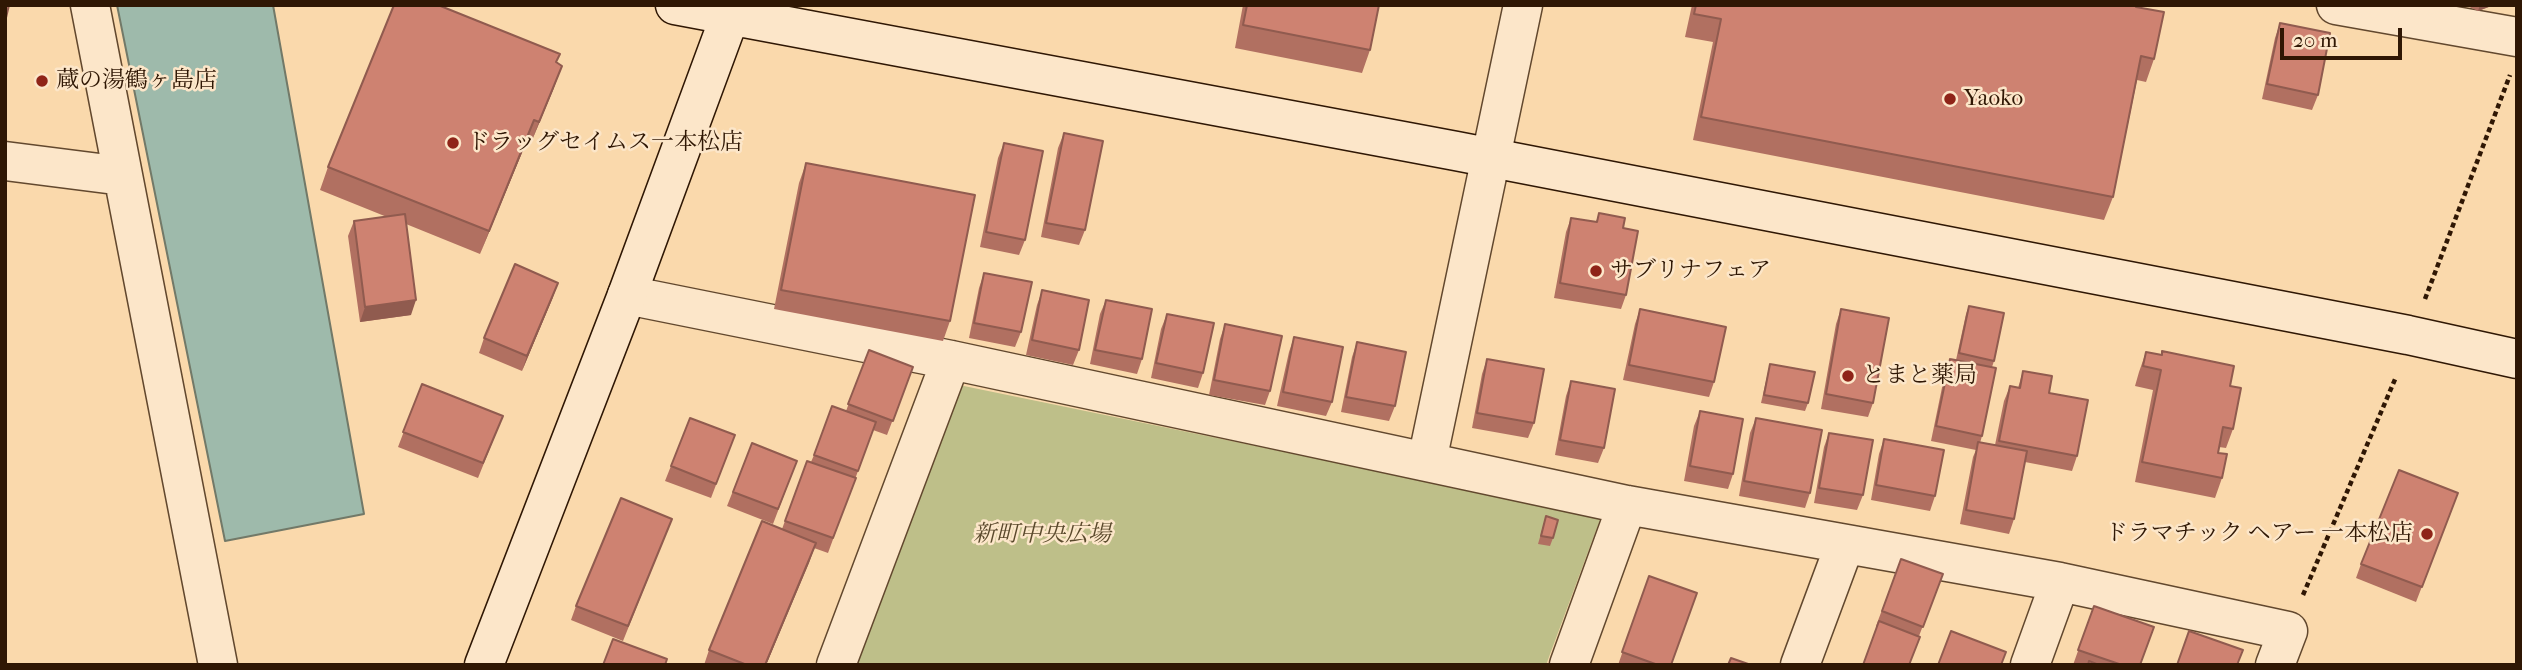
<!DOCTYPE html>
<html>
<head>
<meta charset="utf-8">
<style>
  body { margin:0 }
  #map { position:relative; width:2522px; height:670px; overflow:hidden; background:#fad9ac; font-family:"IM FELL French Canon",serif }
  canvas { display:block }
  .frame { position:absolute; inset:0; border:7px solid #2f1704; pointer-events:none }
  .scale { position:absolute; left:2280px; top:28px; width:122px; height:32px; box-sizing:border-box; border:4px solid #2f1704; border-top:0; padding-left:9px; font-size:21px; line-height:24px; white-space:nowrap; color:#2f1704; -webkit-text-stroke:5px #fce6c9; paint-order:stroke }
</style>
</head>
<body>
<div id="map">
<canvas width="2522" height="670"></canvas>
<div class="frame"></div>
<div class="scale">20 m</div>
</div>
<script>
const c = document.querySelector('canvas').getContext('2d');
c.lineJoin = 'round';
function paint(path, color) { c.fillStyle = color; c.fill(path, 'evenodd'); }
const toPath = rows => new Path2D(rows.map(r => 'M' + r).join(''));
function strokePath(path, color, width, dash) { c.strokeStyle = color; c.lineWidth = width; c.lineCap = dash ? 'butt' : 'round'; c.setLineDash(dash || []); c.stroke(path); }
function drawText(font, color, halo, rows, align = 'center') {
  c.font = font + ' "IM FELL French Canon","Noto Serif JP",serif'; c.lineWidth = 5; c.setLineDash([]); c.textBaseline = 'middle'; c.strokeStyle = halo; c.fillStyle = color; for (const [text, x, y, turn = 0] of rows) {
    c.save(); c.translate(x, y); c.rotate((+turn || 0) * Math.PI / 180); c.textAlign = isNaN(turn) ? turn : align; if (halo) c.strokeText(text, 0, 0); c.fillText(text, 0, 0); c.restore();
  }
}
const green = toPath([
  [959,385,1601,517,1546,665,854,665]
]);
const water = toPath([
  [117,5,273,5,364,514,225,541,117,5]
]);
const path = toPath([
  [2425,299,2510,75],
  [2303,595,2396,377]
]);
const street = toPath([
  [90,5,218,665],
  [2336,5,2517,37],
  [5,161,123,176],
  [627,295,951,360,1627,505,2060,582,2288,631,2275,665],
  [1427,461,1523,5],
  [836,665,951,360],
  [1569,665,1627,505],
  [1800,665,1845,544],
  [2030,665,2060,582]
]);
const secondary = toPath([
  [675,5,1456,151,2408,335,2517,359],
  [484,665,627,295,734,5]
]);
const wall = toPath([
  [1243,5,1379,5,1370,50,1362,73,1235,48],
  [1692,5,2136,5,2136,7,2154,59,2146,82,2137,80,2113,197,2104,220,1693,140,1713,42,1685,37],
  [2465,5,2494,5,2478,11],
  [2280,23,2318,95,2312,110,2262,99,2275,38],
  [557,63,562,66,553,90,530,145,526,143,480,254,406,224,411,315,360,322,348,236,354,221,387,217,320,190,328,167],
  [1064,133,1085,230,1079,245,1041,237,1058,148],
  [1004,143,1025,240,1019,255,980,247,998,158],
  [806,163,950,321,943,341,774,309,799,183],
  [1599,213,1623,228,1626,295,1621,309,1554,298,1566,232,1571,218,1596,222],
  [984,273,1021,332,1015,347,969,338,979,288],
  [1042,291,1079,350,1073,365,1026,355,1037,305],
  [553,297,522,371,479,353,484,338],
  [1106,300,1142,359,1137,374,1090,364,1100,314],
  [1969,306,1994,361,1992,367,1982,436,1980,443,1995,445,2004,401,2010,386,2018,388,2023,371,2049,393,2077,456,2072,471,2025,462,2014,519,2009,534,1960,524,1973,457,1976,450,1931,441,1945,373,1950,359,1956,360,1966,314],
  [1640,309,1714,382,1709,397,1623,380,1635,324],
  [1841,309,1873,403,1868,417,1821,409,1836,324],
  [1167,314,1203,373,1198,388,1151,378,1161,329],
  [1225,324,1270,391,1265,405,1209,395,1220,339],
  [1294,337,1332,402,1326,416,1277,406,1289,352],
  [1357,342,1395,406,1389,421,1341,412,1352,357],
  [869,350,913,367,887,435,873,430,828,553,814,548,766,665,704,665,709,650,782,529,807,461,811,462,814,455,846,411],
  [2162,351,2230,386,2233,429,2226,448,2219,447,2218,453,2222,478,2215,498,2135,482,2153,390,2135,386,2139,372,2146,352,2161,355],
  [1487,359,1534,423,1528,438,1472,428,1482,374],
  [1770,364,1808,403,1805,411,1761,403,1768,372],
  [1571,381,1604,448,1598,463,1555,455,1566,396],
  [422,384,497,431,478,478,398,447],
  [1700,411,1733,474,1728,489,1684,481,1694,426],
  [690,418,735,435,711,498,665,481],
  [1756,418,1810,493,1805,508,1739,496,1750,433],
  [1829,433,1863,495,1857,510,1814,503,1824,447],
  [1884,439,1935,496,1930,511,1871,500,1879,454],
  [752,443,797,461,773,524,727,506],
  [2458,493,2416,602,2356,578,2361,564],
  [1546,516,1553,538,1550,546,1538,544],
  [672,519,623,641,571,620,576,606],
  [1901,559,1943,574,1919,636,1876,626],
  [1649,576,1671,665,1618,665],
  [2094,606,2140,665,2073,665]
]);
const shadedWall = toPath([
  [2480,5,2494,5,2478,11],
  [562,66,553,90,530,145,539,122],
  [534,120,526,143,480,254,489,231],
  [558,283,553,297,522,371,527,356],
  [416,300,411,315,360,322,365,307],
  [816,543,809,563,766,665,765,665]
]);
const building = toPath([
  [5,5,9,5,5,22,5,5],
  [394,5,438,5,560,54,556,62,562,66,539,122,534,120,489,231,328,167,394,5],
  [1247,5,1379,5,1370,50,1243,25,1247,5],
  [1696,5,2136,5,2136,7,2164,12,2154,59,2141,56,2113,197,1701,117,1721,19,1694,14,1696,5],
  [2280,23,2330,33,2318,95,2267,84,2280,23],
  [1064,133,1103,141,1085,230,1046,223,1064,133],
  [1004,143,1043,151,1025,240,986,232,1004,143],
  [806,163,975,195,950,321,781,290,806,163],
  [1599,213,1625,218,1623,228,1638,231,1626,295,1560,283,1571,218,1597,222,1599,213],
  [405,214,416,300,365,307,354,221,405,214],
  [515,264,558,283,527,356,484,338,515,264],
  [984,273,1032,282,1021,332,974,323,984,273],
  [1042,290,1089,300,1079,350,1032,340,1042,290],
  [1106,300,1152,309,1142,359,1095,350,1106,300],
  [1969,306,2004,313,1994,361,1959,353,1969,306],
  [1640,309,1726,327,1714,382,1629,365,1640,309],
  [1841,309,1889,318,1873,403,1826,394,1841,309],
  [1167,314,1214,323,1203,373,1156,363,1167,314],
  [1225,324,1282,336,1270,391,1214,380,1225,324],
  [1294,337,1343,347,1332,402,1283,392,1294,337],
  [1357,342,1406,352,1395,406,1346,397,1357,342],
  [869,350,913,367,893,421,848,404,869,350],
  [2162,351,2234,366,2230,386,2241,388,2233,429,2223,427,2218,453,2227,454,2222,478,2142,462,2161,370,2143,366,2146,352,2162,355,2162,351],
  [1487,359,1544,369,1534,423,1477,413,1487,359],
  [1950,359,1996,368,1982,436,1936,426,1950,359],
  [1770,364,1815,372,1808,403,1764,395,1770,364],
  [2023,371,2052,376,2049,393,2088,400,2077,456,1999,441,2010,386,2020,388,2023,371],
  [1571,381,1615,389,1604,448,1560,440,1571,381],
  [422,384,503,416,483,463,403,432,422,384],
  [832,406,876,422,858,471,814,455,832,406],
  [1700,411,1743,419,1733,474,1690,466,1700,411],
  [690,418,735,435,716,484,671,466,690,418],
  [1756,418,1822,430,1810,493,1744,481,1756,418],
  [1829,433,1873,440,1863,495,1819,488,1829,433],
  [1884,439,1944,450,1935,496,1876,485,1884,439],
  [1978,442,2027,451,2014,519,1966,510,1978,442],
  [752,443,797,461,778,509,733,492,752,443],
  [807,461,856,478,833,538,785,521,807,461],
  [2399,470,2458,493,2422,587,2361,564,2399,470],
  [621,498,672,519,628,626,576,606,621,498],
  [1546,516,1558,520,1553,538,1541,536,1546,516],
  [762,521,816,543,765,665,747,665,709,650,762,521],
  [1901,559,1943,574,1923,627,1882,611,1901,559],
  [1649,576,1697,593,1671,665,1658,665,1622,652,1649,576],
  [2094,606,2154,627,2140,665,2122,665,2078,650,2094,606],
  [1879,621,1920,637,1909,665,1863,665,1879,621],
  [1951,631,2006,652,2001,665,1938,665,1951,631],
  [2189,631,2243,650,2237,665,2177,665,2189,631],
  [613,639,667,659,665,665,603,665,613,639],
  [1731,658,1751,665,1728,665,1731,658],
  [2089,661,2099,665,2088,665,2089,661]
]);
const markers = [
  [42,81,7,"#8f2418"],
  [1950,99,7,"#8f2418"],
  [453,143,7,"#8f2418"],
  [1596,271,7,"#8f2418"],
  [1848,376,7,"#8f2418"],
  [2427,534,7,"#8f2418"]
];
const poiNames = [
  ["蔵の湯鶴ヶ島店",56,81],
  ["Yaoko",1964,99],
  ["ドラッグセイムス一本松店",467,143],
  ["サブリナフェア",1610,271],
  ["とまと薬局",1862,376],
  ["ドラマチック ヘアー 一本松店",2413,534,"right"]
];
const parkNames = [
  ["新町中央広場",1042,535]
];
paint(green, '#bebf89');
paint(water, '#9ebaab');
strokePath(water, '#727968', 2);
strokePath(street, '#62482e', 41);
strokePath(secondary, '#2f1704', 41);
strokePath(path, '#2f1704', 4.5, [5, 3.5]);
strokePath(street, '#fce6c9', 38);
strokePath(secondary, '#fce6c9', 38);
paint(wall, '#b17061');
paint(shadedWall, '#905b4f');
paint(building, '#ce8271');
strokePath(building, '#905b4f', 2);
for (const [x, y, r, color] of markers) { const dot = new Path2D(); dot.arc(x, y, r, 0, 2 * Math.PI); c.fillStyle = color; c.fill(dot); strokePath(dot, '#fce6c9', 2.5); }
drawText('23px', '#2f1704', '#fce6c9', poiNames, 'left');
drawText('italic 23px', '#5a492c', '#fce6c9', parkNames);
</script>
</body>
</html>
